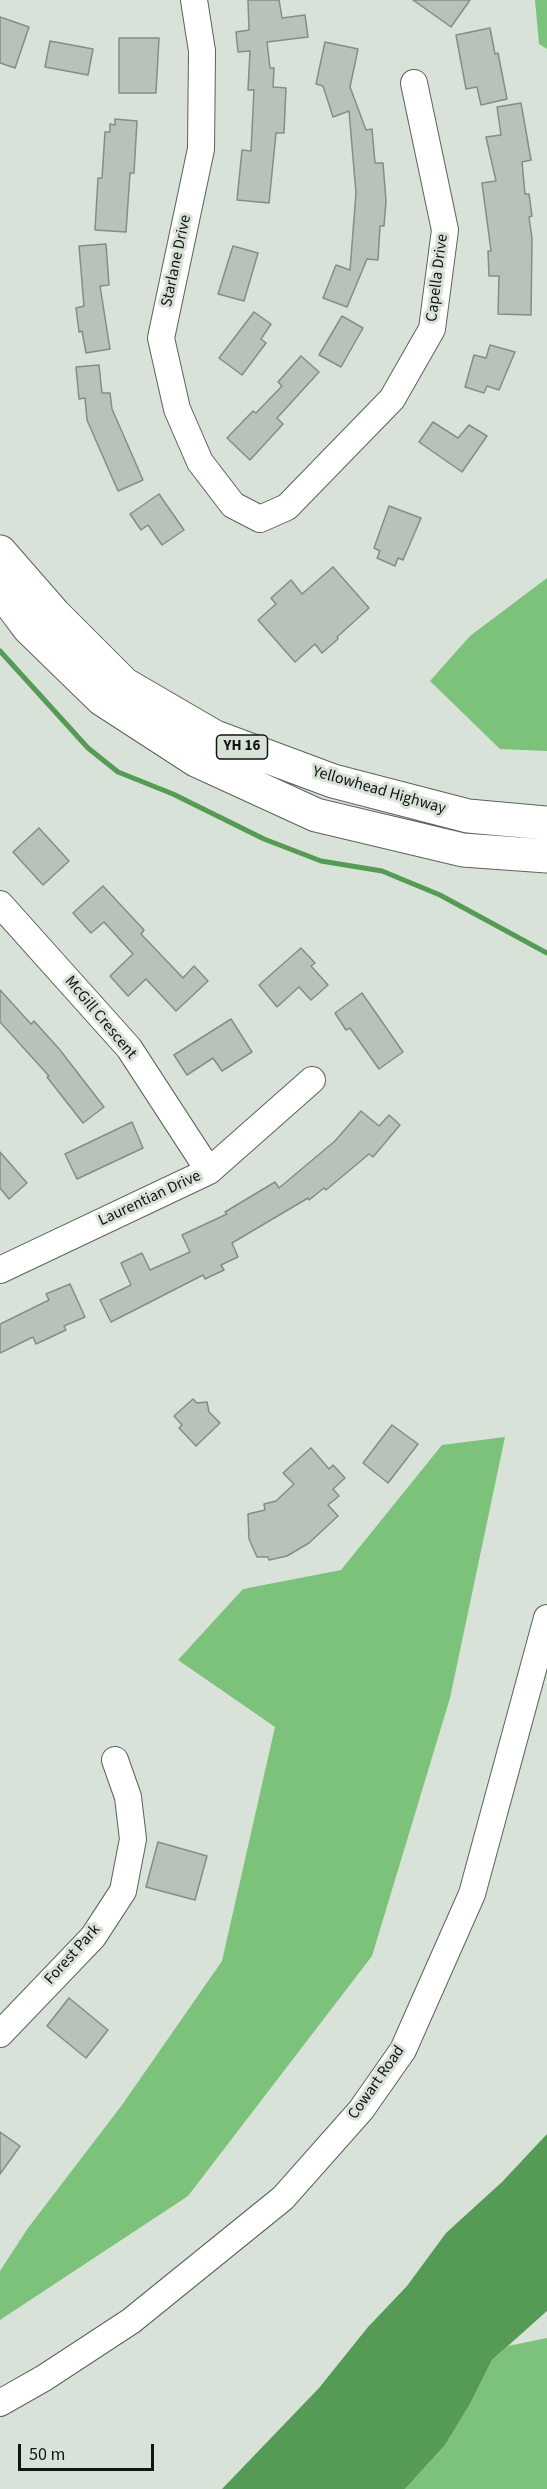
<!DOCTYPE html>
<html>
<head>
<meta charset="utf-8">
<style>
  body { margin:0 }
  #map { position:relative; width:547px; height:2489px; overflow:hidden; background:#d9e2d8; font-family:"Source Sans 3",sans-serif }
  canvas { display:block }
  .scale { position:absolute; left:18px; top:2444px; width:136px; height:27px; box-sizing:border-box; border:3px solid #111410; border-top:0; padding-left:8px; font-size:18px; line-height:21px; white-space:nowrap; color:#111410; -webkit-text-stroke:4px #d9e2d8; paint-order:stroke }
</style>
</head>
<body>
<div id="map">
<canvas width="547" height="2489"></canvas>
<div class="scale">50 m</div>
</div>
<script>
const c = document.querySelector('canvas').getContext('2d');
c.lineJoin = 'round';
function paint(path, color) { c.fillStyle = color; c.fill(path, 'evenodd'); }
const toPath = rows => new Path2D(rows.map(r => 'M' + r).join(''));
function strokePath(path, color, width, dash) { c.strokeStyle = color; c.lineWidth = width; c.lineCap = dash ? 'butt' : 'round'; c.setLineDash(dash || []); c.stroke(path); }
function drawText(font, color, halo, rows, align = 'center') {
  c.font = font + ' "Source Sans 3",sans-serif'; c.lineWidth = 6; c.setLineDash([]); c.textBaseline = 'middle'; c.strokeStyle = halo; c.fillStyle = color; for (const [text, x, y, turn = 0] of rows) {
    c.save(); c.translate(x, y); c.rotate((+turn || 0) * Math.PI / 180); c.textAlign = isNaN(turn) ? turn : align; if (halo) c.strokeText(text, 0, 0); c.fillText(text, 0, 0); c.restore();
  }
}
const forest = toPath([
  [535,0,547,0,547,49,539,44],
  [547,578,547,751,500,749,430,681,470,636],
  [505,1437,450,1698,372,1956,188,2196,0,2320,0,2271,28,2228,122,2105,222,1961,275,1727,178,1660,243,1589,341,1570,442,1445],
  [547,2338,547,2489,405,2489,445,2445,470,2404,492,2360,508,2346]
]);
const water = toPath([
  [547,2134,547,2311,492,2360,470,2404,445,2445,405,2489,222,2489,319,2388,368,2327,407,2286,446,2233,502,2182]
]);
const stream = toPath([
  [0,651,88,748,118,772,173,794,264,839,321,861,382,871,440,895,547,953]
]);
const building = toPath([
  [248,0,279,0,282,18,305,15,308,37,267,42,270,68,274,68,273,87,286,88,284,133,276,133,269,203,237,200,242,150,251,151,254,90,248,90,250,51,238,52,236,32,249,30,248,0],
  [413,0,470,0,451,27,413,0],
  [0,17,29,27,15,68,0,63,0,17],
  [490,28,495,54,498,53,507,99,481,105,477,87,466,89,456,35,490,28],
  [119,38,159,38,156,93,119,93,119,38],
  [50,41,93,49,88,75,45,67,50,41],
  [325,42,358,49,350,87,366,130,372,129,375,163,383,163,386,201,384,226,380,226,378,260,367,259,347,307,323,298,336,265,350,270,356,193,349,111,333,117,323,86,316,84,325,42],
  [521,103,531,160,522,162,525,194,529,194,532,216,529,217,532,239,531,315,498,314,499,276,489,276,488,251,491,251,482,183,496,181,486,137,501,135,497,107,521,103],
  [115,119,137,121,134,173,130,173,126,232,95,230,98,178,102,178,105,132,110,132,110,124,115,125,115,119],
  [106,244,109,285,100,286,110,349,86,353,82,331,79,332,76,308,84,306,79,246,106,244],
  [233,246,258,253,244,301,218,294,233,246],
  [254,312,271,324,261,339,266,343,242,375,219,358,254,312],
  [342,316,363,328,341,367,319,355,342,316],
  [490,345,515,352,499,390,487,386,484,393,465,387,474,355,486,358,490,345],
  [301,356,319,372,277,418,283,424,250,460,227,438,253,411,256,413,282,386,278,382,301,356],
  [99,365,102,393,110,393,112,409,143,480,118,491,87,420,85,398,79,399,76,367,99,365],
  [433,422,458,438,469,425,487,436,462,472,419,442,433,422],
  [159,494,184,530,162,545,148,525,141,530,130,514,159,494],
  [389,506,421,518,403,560,398,558,395,566,377,558,380,551,374,548,389,506],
  [333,567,369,608,337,637,338,639,322,653,315,644,295,662,258,620,276,604,271,598,291,580,302,594,333,567],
  [39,828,69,861,43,885,13,852,39,828],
  [103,886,144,930,141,934,183,978,194,966,208,981,176,1011,146,979,128,996,110,976,133,954,104,922,91,933,73,913,103,886],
  [301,948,315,963,311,966,328,985,311,1000,299,987,277,1007,259,985,301,948],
  [0,990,31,1024,34,1021,60,1050,104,1107,83,1123,47,1077,49,1076,0,1022,0,990],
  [362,993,403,1052,379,1069,350,1028,346,1030,335,1013,362,993],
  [231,1019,252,1052,222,1071,213,1058,187,1075,174,1055,231,1019],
  [361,1111,379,1126,389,1115,400,1125,373,1157,369,1154,326,1190,324,1188,309,1200,308,1198,232,1243,238,1257,221,1265,224,1270,205,1279,203,1275,111,1322,100,1300,131,1285,121,1263,142,1253,150,1270,190,1252,182,1235,227,1214,225,1212,275,1182,279,1188,335,1141,361,1111],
  [132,1122,143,1148,77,1179,65,1154,132,1122],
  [0,1152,27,1183,9,1199,0,1188,0,1152],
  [70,1284,85,1317,64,1326,66,1330,36,1344,33,1337,0,1353,0,1324,49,1300,46,1294,70,1284],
  [193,1399,197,1403,207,1402,209,1412,220,1423,196,1446,179,1428,182,1425,174,1416,193,1399],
  [392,1425,418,1444,388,1483,363,1463,392,1425],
  [311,1448,329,1469,333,1465,345,1478,333,1489,339,1496,328,1505,338,1516,309,1543,287,1556,269,1560,268,1557,257,1557,249,1539,248,1514,265,1510,264,1504,276,1501,294,1484,283,1473,311,1448],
  [158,1842,207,1856,195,1900,146,1887,158,1842],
  [69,1998,108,2030,86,2058,47,2026,69,1998],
  [0,2132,20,2146,0,2174,0,2132]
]);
const minor = toPath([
  [194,0,202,51,201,149,161,338,177,409,200,462,233,505,260,519,287,507,392,399,432,329,445,230,414,83],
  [0,904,129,1048,209,1171],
  [0,1270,209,1171,312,1080],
  [0,2034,93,1937,123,1891,133,1839,128,1797,115,1760],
  [0,2403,44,2378,131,2321,283,2198,361,2110,403,2050,472,1894,547,1618]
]);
const highway = toPath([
  [0,552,55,615,124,684,215,737,333,781,468,816,547,823],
  [0,589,29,628,102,699,196,760,316,815,463,850,547,856]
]);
const shields = [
  [242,747,51]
];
const shieldNames = [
  ["YH 16",242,747]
];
const streetNames = [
  ["Starlane Drive",177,261,-78],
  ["Capella Drive",438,278,-83],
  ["Yellowhead Highway",379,791,16],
  ["McGill Crescent",100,1018,50],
  ["Laurentian Drive",150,1199,-25],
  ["Forest Park",73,1955,-48],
  ["Cowart Road",377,2083,-55]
];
paint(forest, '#7cc27a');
paint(water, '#559a55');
strokePath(stream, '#559a55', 5);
paint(building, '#b9c2b9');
strokePath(building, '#858d84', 1.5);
strokePath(minor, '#5b635a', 28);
strokePath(highway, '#5b635a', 35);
strokePath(minor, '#fff', 26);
strokePath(highway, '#fff', 33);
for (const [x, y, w] of shields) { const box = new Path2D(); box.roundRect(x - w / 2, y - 12, w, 24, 4.5); c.fillStyle = '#d9e2d8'; c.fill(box); strokePath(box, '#111410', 1.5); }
drawText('bold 15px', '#111410', null, shieldNames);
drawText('16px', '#111410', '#d9e2d8', streetNames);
</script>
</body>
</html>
